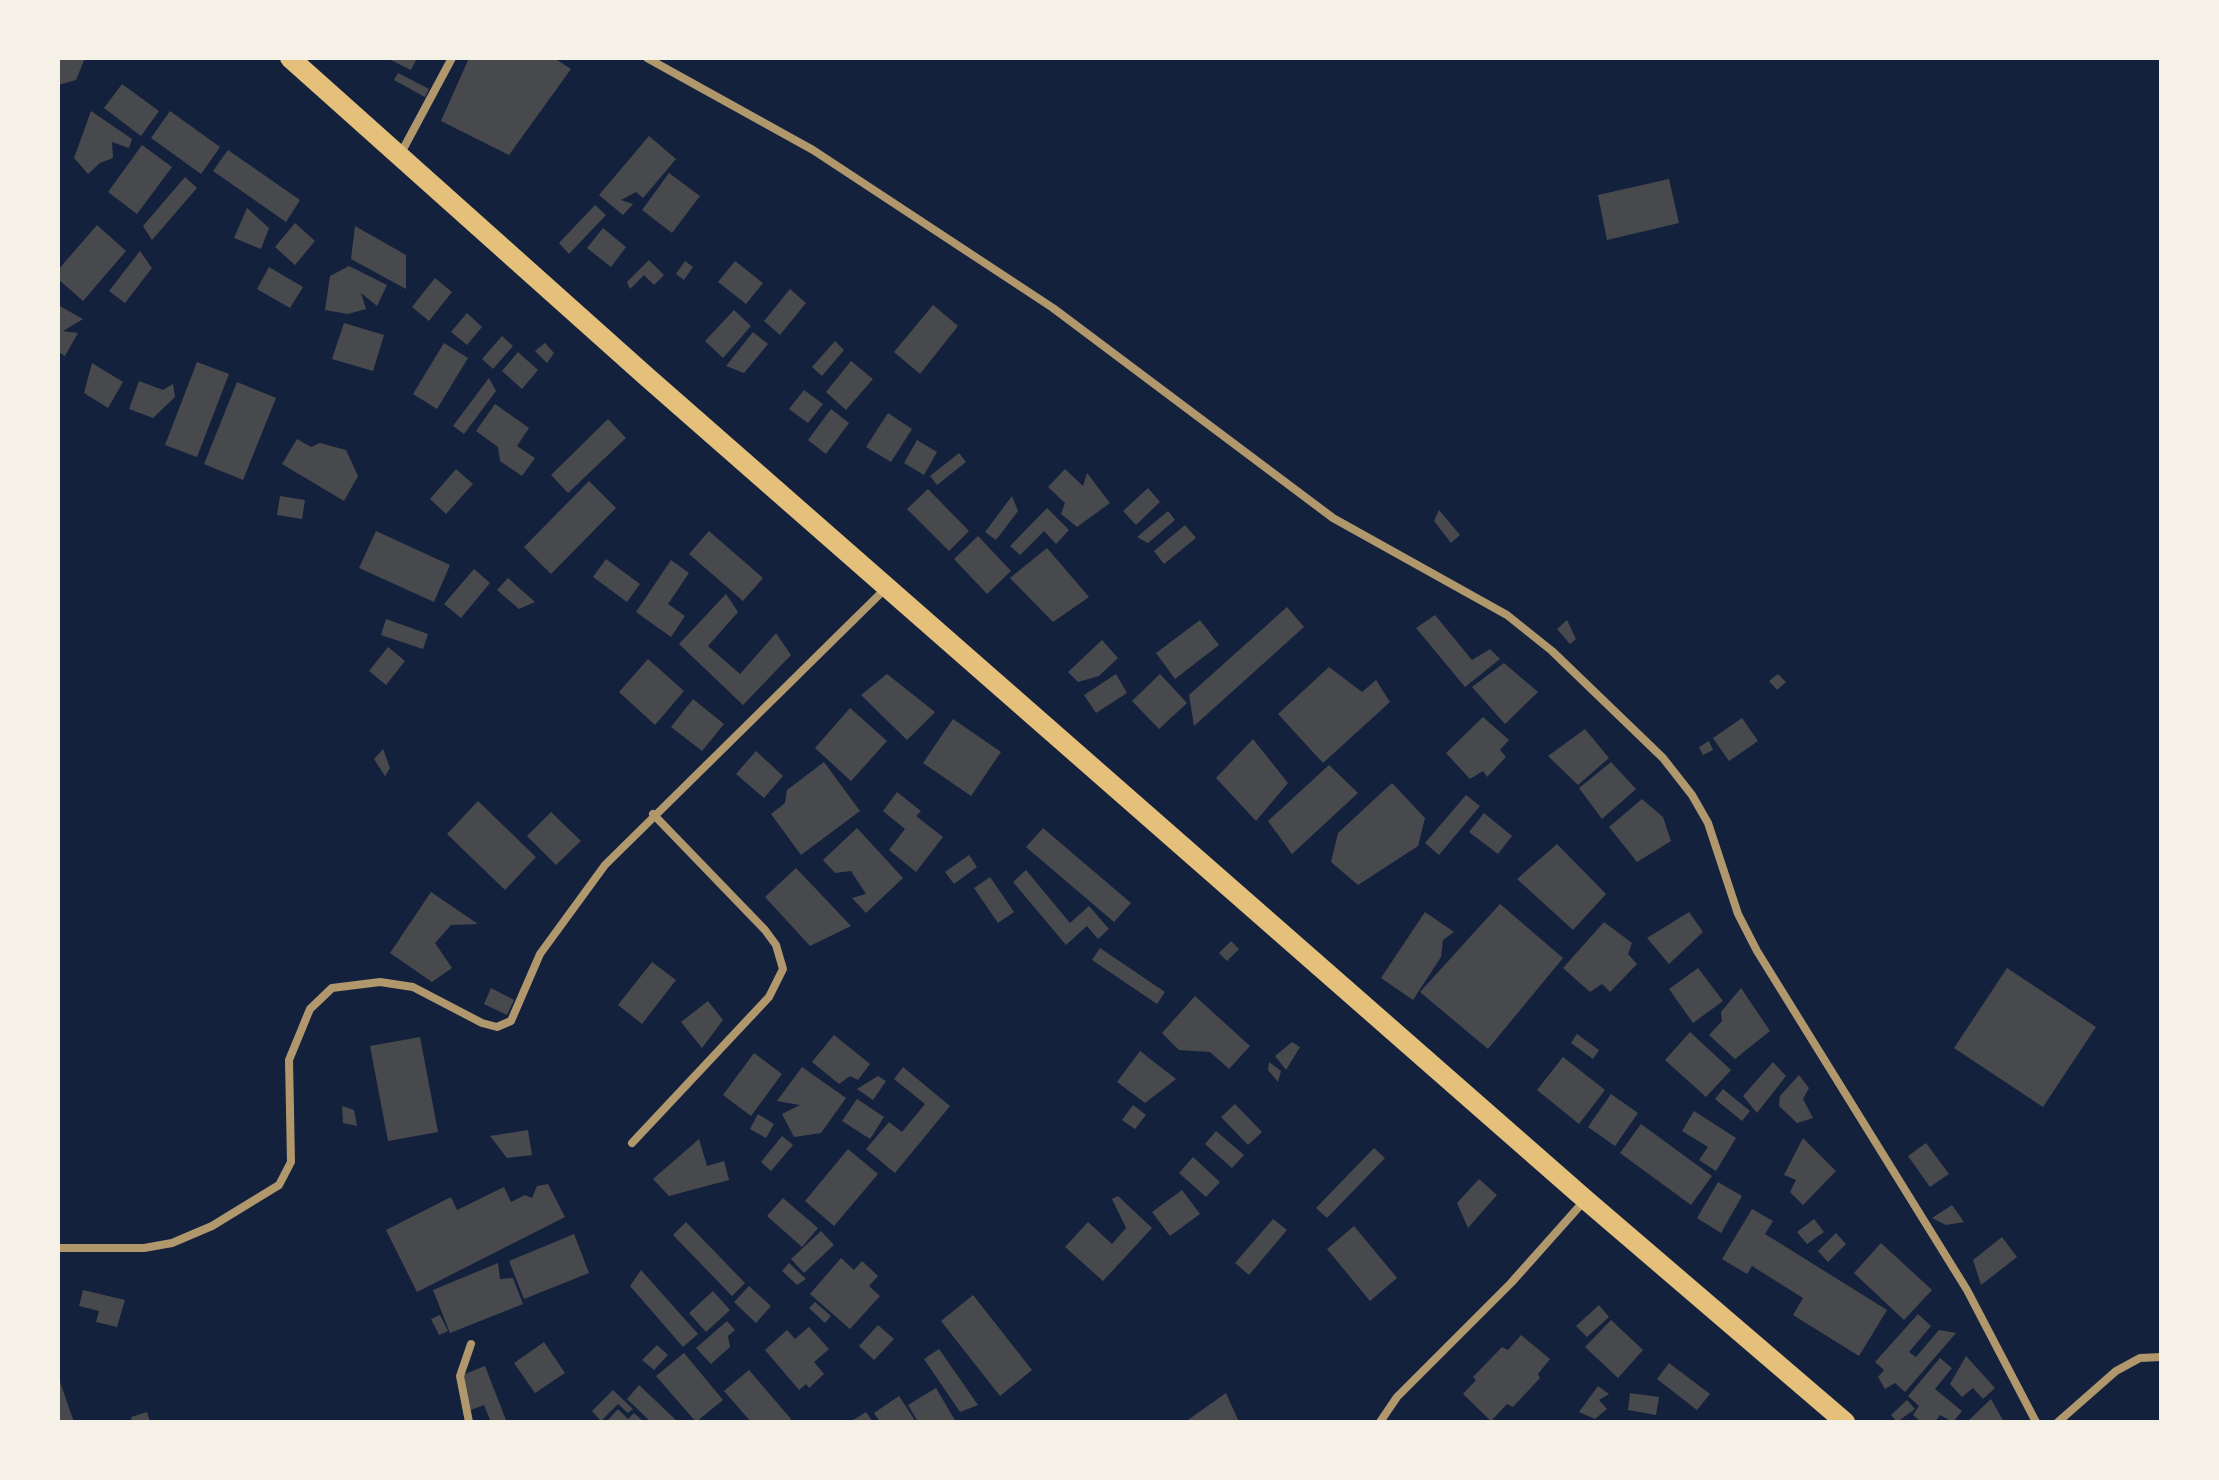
<!DOCTYPE html>
<html>
<head>
<meta charset="utf-8">
<style>
  body { margin:0 }
  #map { position:relative; width:2219px; height:1480px; overflow:hidden; background:#14213d; font-family:"Archivo Narrow",sans-serif }
  canvas { display:block }
  .frame { position:absolute; inset:0; border:60px solid #f6f1e7; pointer-events:none }
</style>
</head>
<body>
<div id="map">
<canvas width="2219" height="1480"></canvas>
<div class="frame"></div>
</div>
<script>
const c = document.querySelector('canvas').getContext('2d');
c.lineJoin = 'round';
function paint(path, color) { c.fillStyle = color; c.fill(path, 'evenodd'); }
const toPath = rows => new Path2D(rows.map(r => 'M' + r).join(''));
function strokePath(path, color, width, dash) { c.strokeStyle = color; c.lineWidth = width; c.lineCap = dash ? 'butt' : 'round'; c.setLineDash(dash || []); c.stroke(path); }
const building = toPath([
  [58,58,85,58,76,80,58,85],
  [387,58,417,58,411,70],
  [469,58,554,58,571,69,509,155,441,121],
  [398,73,429,89,425,97,394,80],
  [122,84,159,111,141,136,104,108],
  [91,111,132,139,129,148,112,142,113,158,100,163,88,174,74,158],
  [170,111,220,147,201,174,151,138],
  [649,136,676,159,643,198,636,192,621,200,633,204,623,215,599,195],
  [142,145,172,167,137,214,108,192],
  [228,150,300,200,286,222,213,171],
  [669,173,700,196,672,233,642,210],
  [185,177,197,188,152,240,143,226],
  [1669,179,1679,223,1607,240,1598,195],
  [595,205,606,215,569,254,559,243],
  [247,208,269,228,261,249,234,238],
  [295,223,315,241,295,265,275,247],
  [97,225,126,251,83,301,58,279,58,270],
  [355,226,406,255,406,289,351,259],
  [603,228,626,247,611,267,587,248],
  [140,251,152,268,125,303,109,291],
  [649,260,664,275,654,285,644,275,630,289,627,282],
  [685,261,693,267,684,280,676,274],
  [735,261,763,283,746,304,718,282],
  [349,266,387,285,377,306,361,293,366,309,348,314,325,310,330,276],
  [269,267,303,287,290,308,257,289],
  [435,278,452,292,429,321,412,307],
  [790,289,806,303,780,335,764,321],
  [58,305,83,319,63,331,78,333,65,356,58,352],
  [933,305,958,326,920,374,894,352],
  [734,310,751,326,723,358,705,341],
  [467,313,482,327,467,345,451,332],
  [344,323,384,335,373,371,332,359],
  [753,332,768,344,744,373,726,366],
  [502,336,513,346,493,369,482,359],
  [835,341,844,350,822,376,812,367],
  [444,343,468,358,437,409,413,394],
  [545,343,554,353,547,363,535,351],
  [518,352,538,370,522,389,502,371],
  [851,361,873,379,846,410,826,392],
  [197,362,229,374,197,457,165,445],
  [92,363,123,382,108,408,84,393],
  [489,378,496,391,464,434,453,426],
  [139,381,163,390,173,384,175,397,153,418,129,409],
  [237,382,276,398,243,480,204,464],
  [804,390,823,404,808,423,789,409],
  [495,404,529,428,517,446,535,458,522,476,500,461,498,447,476,431],
  [831,409,849,423,826,454,808,440],
  [888,413,912,429,891,462,866,447],
  [608,419,626,438,568,493,551,475],
  [297,439,311,447,320,443,346,450,358,476,344,501,282,464],
  [917,440,937,452,924,475,904,463],
  [959,453,966,462,937,485,930,476],
  [456,469,473,484,446,514,430,499],
  [1065,469,1083,486,1087,473,1110,503,1077,527,1061,514,1065,503,1048,487],
  [589,481,616,508,551,574,524,547],
  [1148,488,1160,502,1136,525,1123,511],
  [928,489,969,531,949,551,907,509],
  [280,496,305,500,302,519,277,515],
  [1012,496,1018,511,996,540,985,532],
  [1047,508,1069,530,1056,544,1044,531,1020,555,1010,546],
  [1439,510,1460,535,1451,543,1434,521],
  [1168,511,1175,520,1148,543,1137,537],
  [1185,525,1196,538,1164,564,1154,551],
  [376,531,450,565,434,602,359,568],
  [709,531,763,578,743,601,689,554],
  [978,536,1011,571,987,594,954,559],
  [1047,548,1089,597,1053,622,1010,578],
  [606,559,640,584,627,602,593,577],
  [671,560,689,573,668,604,685,616,671,637,636,612],
  [474,569,490,583,461,618,444,604],
  [508,578,535,602,519,609,497,590],
  [726,594,738,612,708,646,740,674,776,633,791,655,743,705,679,644],
  [1287,607,1304,627,1194,726,1189,695],
  [1435,615,1472,660,1490,649,1500,659,1465,687,1416,628],
  [386,619,428,634,423,649,381,635],
  [1200,620,1219,645,1175,679,1156,653],
  [1567,620,1576,639,1570,644,1557,629],
  [1102,640,1118,658,1099,676,1078,682,1068,672],
  [388,647,405,661,386,685,369,671],
  [648,659,684,691,655,725,619,692],
  [1504,663,1538,692,1505,724,1472,687],
  [1329,667,1362,692,1376,680,1390,702,1323,763,1278,714],
  [887,674,935,712,907,740,861,695],
  [1116,674,1127,693,1096,713,1084,695],
  [1160,674,1187,703,1159,729,1132,701],
  [1778,674,1786,682,1777,690,1769,681],
  [693,699,724,724,702,751,671,727],
  [850,708,887,741,851,781,815,748],
  [1483,717,1509,740,1500,750,1506,757,1487,777,1483,771,1470,779,1446,753],
  [1742,718,1758,741,1729,761,1713,738],
  [953,719,1001,752,971,796,923,763],
  [1585,729,1609,758,1578,785,1548,756],
  [1253,739,1288,783,1256,821,1216,778],
  [1709,741,1713,750,1703,755,1699,747],
  [383,749,390,768,385,776,374,759],
  [756,751,783,776,764,798,736,774],
  [824,762,860,811,801,855,771,814,785,803,787,790],
  [1611,762,1636,789,1602,819,1579,788],
  [1329,765,1358,793,1292,854,1268,821],
  [1392,783,1425,818,1418,846,1358,885,1331,862,1338,833],
  [897,792,921,811,916,816,943,837,916,872,889,850,905,829,883,811],
  [1466,795,1480,806,1439,855,1425,843],
  [1642,799,1663,817,1671,841,1637,862,1609,827],
  [478,801,536,857,505,890,447,834],
  [551,812,581,841,556,865,527,836],
  [1484,813,1512,836,1498,854,1469,832],
  [857,828,903,878,866,913,852,898,866,894,851,871,835,873,823,860],
  [1043,828,1131,903,1114,922,1026,847],
  [1557,844,1606,894,1573,930,1517,879],
  [969,855,977,867,954,884,945,872],
  [796,868,851,926,810,946,765,897],
  [1026,870,1070,923,1089,906,1109,929,1098,939,1087,926,1066,945,1013,882],
  [990,877,1014,912,998,923,974,888],
  [431,892,478,924,451,925,435,943,452,968,432,982,390,953],
  [1500,904,1563,958,1488,1049,1420,992],
  [1425,912,1454,932,1443,940,1441,957,1413,1000,1381,978],
  [1689,912,1703,932,1669,964,1647,938],
  [1604,922,1632,943,1628,954,1637,964,1610,992,1602,984,1590,992,1563,968],
  [1231,941,1239,949,1227,961,1219,953],
  [1100,948,1165,992,1157,1004,1092,960],
  [652,962,676,980,642,1024,618,1005],
  [1698,968,1723,1001,1693,1023,1669,989],
  [2007,968,2096,1027,2043,1107,1954,1048],
  [491,988,514,1000,507,1015,484,1004],
  [1741,988,1770,1031,1735,1059,1709,1035,1722,1021,1721,1012],
  [1195,996,1250,1046,1229,1069,1210,1052,1179,1050,1162,1033],
  [708,1001,723,1020,702,1048,681,1022],
  [1690,1032,1731,1070,1706,1097,1665,1060],
  [1577,1034,1599,1050,1593,1059,1571,1043],
  [834,1035,870,1064,858,1080,850,1076,839,1084,812,1062],
  [420,1037,438,1132,388,1141,370,1046],
  [1292,1042,1300,1047,1286,1070,1275,1056],
  [1140,1051,1176,1079,1145,1103,1117,1082],
  [754,1053,782,1074,751,1116,723,1095],
  [1563,1057,1605,1090,1579,1124,1537,1090],
  [1269,1062,1281,1071,1278,1082,1268,1070],
  [1773,1062,1786,1076,1757,1113,1743,1096],
  [802,1067,846,1098,821,1133,794,1137,782,1114,800,1105,777,1101],
  [903,1067,950,1106,895,1173,866,1149,889,1122,902,1132,925,1104,894,1079],
  [1799,1075,1809,1088,1803,1099,1813,1118,1797,1123,1779,1106,1780,1096],
  [878,1076,886,1081,873,1100,857,1089],
  [1723,1089,1750,1111,1742,1121,1715,1099],
  [1611,1094,1638,1113,1615,1146,1588,1127],
  [857,1099,884,1117,870,1139,842,1121],
  [1235,1104,1262,1132,1248,1145,1221,1117],
  [1133,1105,1146,1115,1135,1129,1122,1120],
  [342,1106,354,1110,357,1126,343,1123],
  [1694,1111,1736,1138,1716,1171,1699,1160,1708,1147,1682,1131],
  [758,1114,774,1124,766,1138,750,1129],
  [1641,1124,1712,1176,1691,1205,1620,1153],
  [528,1130,532,1155,507,1158,490,1136],
  [1216,1131,1244,1155,1232,1168,1205,1144],
  [782,1136,793,1145,771,1171,761,1162],
  [1803,1138,1836,1171,1803,1205,1790,1192,1796,1180,1784,1175],
  [699,1139,707,1166,724,1161,729,1180,669,1196,653,1179],
  [1926,1143,1949,1174,1930,1187,1908,1156],
  [1374,1148,1385,1158,1327,1218,1316,1208],
  [848,1149,878,1174,834,1226,805,1201],
  [1193,1157,1220,1182,1206,1197,1179,1173],
  [1479,1179,1497,1195,1468,1228,1457,1203],
  [1718,1182,1742,1196,1721,1233,1697,1218],
  [548,1184,565,1217,417,1292,386,1230,451,1197,457,1210,504,1187,511,1202,525,1195,532,1198,537,1186],
  [1182,1190,1200,1214,1170,1236,1152,1212],
  [1118,1196,1152,1228,1103,1281,1065,1247,1088,1222,1112,1244,1126,1228,1112,1199],
  [783,1198,818,1228,802,1247,767,1216],
  [1952,1205,1964,1222,1946,1225,1932,1218],
  [1752,1209,1773,1221,1765,1234,1887,1310,1859,1356,1793,1315,1803,1298,1752,1266,1747,1274,1722,1259],
  [1273,1219,1287,1230,1249,1275,1235,1263],
  [1814,1219,1824,1232,1807,1244,1797,1232],
  [686,1222,745,1283,732,1296,673,1235],
  [1354,1226,1397,1278,1370,1301,1327,1249],
  [821,1231,834,1245,804,1273,791,1259],
  [1836,1233,1846,1244,1828,1262,1818,1251],
  [574,1234,589,1273,524,1299,509,1261],
  [2002,1237,2017,1257,1981,1285,1973,1260],
  [1881,1243,1932,1290,1904,1320,1854,1273],
  [841,1258,854,1270,862,1261,878,1276,869,1286,880,1296,850,1329,810,1294],
  [498,1263,500,1279,513,1278,523,1304,450,1333,433,1290],
  [789,1263,806,1279,797,1285,782,1271],
  [641,1270,698,1334,683,1347,630,1286],
  [749,1286,771,1306,756,1323,734,1302],
  [83,1290,125,1300,117,1327,96,1322,99,1311,79,1306],
  [713,1291,730,1310,706,1332,689,1313],
  [973,1295,1032,1370,1000,1396,941,1321],
  [815,1302,831,1316,825,1323,809,1308],
  [1599,1305,1609,1317,1587,1337,1576,1326],
  [1918,1314,1931,1326,1909,1352,1916,1357,1939,1330,1956,1333,1905,1392,1895,1383,1885,1389,1878,1377,1884,1370,1875,1362],
  [440,1315,448,1331,439,1335,431,1319],
  [1611,1320,1643,1350,1618,1378,1585,1347],
  [727,1321,735,1330,728,1336,730,1347,711,1364,696,1348],
  [878,1325,894,1339,874,1360,859,1346],
  [809,1327,829,1349,814,1362,824,1374,809,1388,806,1384,799,1390,765,1350,787,1330,795,1339],
  [1521,1335,1550,1359,1538,1374,1540,1378,1513,1407,1507,1404,1491,1421,1463,1394,1476,1380,1473,1377,1502,1347,1508,1350],
  [544,1342,565,1373,535,1393,514,1363],
  [657,1345,668,1355,654,1370,642,1360],
  [939,1349,978,1405,960,1412,924,1359],
  [684,1353,723,1400,696,1422,656,1376],
  [1966,1356,1995,1388,1983,1399,1973,1388,1962,1397,1950,1384],
  [1940,1358,1952,1368,1935,1389,1962,1411,1953,1422,1940,1415,1935,1422,1921,1422,1913,1415,1919,1406,1908,1396],
  [1669,1363,1710,1394,1697,1410,1657,1379],
  [485,1366,506,1420,500,1422,491,1422,484,1405,468,1411,460,1376],
  [749,1370,791,1419,788,1422,751,1422,724,1391],
  [58,1376,74,1422,58,1422],
  [639,1385,678,1422,651,1422,627,1399],
  [1598,1386,1609,1394,1599,1400,1607,1409,1595,1419,1579,1412],
  [936,1388,956,1422,918,1422,908,1405],
  [613,1390,633,1409,628,1413,618,1404,601,1421,592,1411],
  [1226,1393,1239,1422,1185,1422],
  [1630,1393,1659,1397,1656,1415,1628,1410],
  [899,1396,916,1422,880,1422,874,1413],
  [1991,1399,2004,1422,1967,1422],
  [1907,1400,1915,1409,1897,1422,1891,1415],
  [618,1409,628,1419,634,1413,644,1422,606,1422],
  [147,1412,150,1422,132,1422,131,1417],
  [866,1412,873,1422,850,1422]
]);
const minor = toPath([
  [647,58,813,150,1053,308,1333,518,1507,615,1552,651,1663,758,1692,795,1708,823,1738,914,1757,951,1967,1290,2036,1422],
  [401,153,452,58],
  [632,1143,769,997,783,969,776,945,765,930,653,814],
  [58,1248,144,1248,172,1243,212,1226,279,1185,291,1162,289,1060,310,1009,332,988,380,982,413,987,482,1023,497,1027,511,1021,540,954,605,865,886,588],
  [469,1422,460,1376,471,1344],
  [1380,1422,1397,1397,1511,1283,1585,1200],
  [2058,1422,2116,1371,2140,1358,2161,1357]
]);
const primary = toPath([
  [290,58,647,377,1586,1200,1845,1422]
]);
paint(building, '#48494c');
strokePath(minor, '#b1986c', 8);
strokePath(primary, '#e5c07b', 20);
</script>
</body>
</html>
